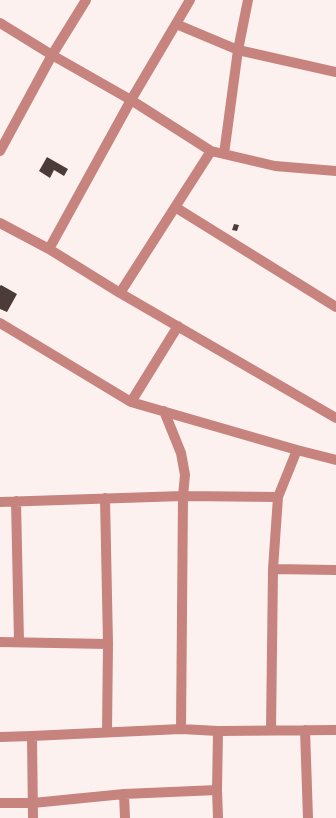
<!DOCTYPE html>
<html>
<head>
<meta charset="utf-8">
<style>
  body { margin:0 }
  canvas { display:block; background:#fdf1f0 }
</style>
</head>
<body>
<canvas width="336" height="818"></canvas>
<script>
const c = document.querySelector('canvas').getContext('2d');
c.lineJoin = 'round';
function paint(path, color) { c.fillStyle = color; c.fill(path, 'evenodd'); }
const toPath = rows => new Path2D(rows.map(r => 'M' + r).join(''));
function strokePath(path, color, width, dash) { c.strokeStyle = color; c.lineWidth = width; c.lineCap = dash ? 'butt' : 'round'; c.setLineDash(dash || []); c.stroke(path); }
const building = toPath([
  [47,157,68,169,64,176,54,170,50,178,39,171],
  [234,224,239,225,237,231,232,230],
  [1,285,17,294,7,312,0,309,0,286]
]);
const minor = toPath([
  [0,23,52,55,131,100,211,151,275,166,336,171],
  [176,24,238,50,336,72],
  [0,151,52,55,86,0],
  [224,154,238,50,248,0],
  [175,207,336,307],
  [0,223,49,249,120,293,336,418],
  [49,249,131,100,190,0],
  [120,293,211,151],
  [0,323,131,402,297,450,336,460],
  [131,402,178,326],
  [164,411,181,453,185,475,183,496,181,729],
  [105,498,108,644,107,732],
  [16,501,19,642],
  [0,502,183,496,278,497],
  [273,569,336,570],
  [0,642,108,644],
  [271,730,273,569,278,497,297,450],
  [305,730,308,818],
  [32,736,33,818],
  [0,737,32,736,181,729,218,731,336,730],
  [124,794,125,818],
  [0,803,33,803,124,794,217,790],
  [218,818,217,790,218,731]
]);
paint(building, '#4b3c3a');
strokePath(minor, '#c7847e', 10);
</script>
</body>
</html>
